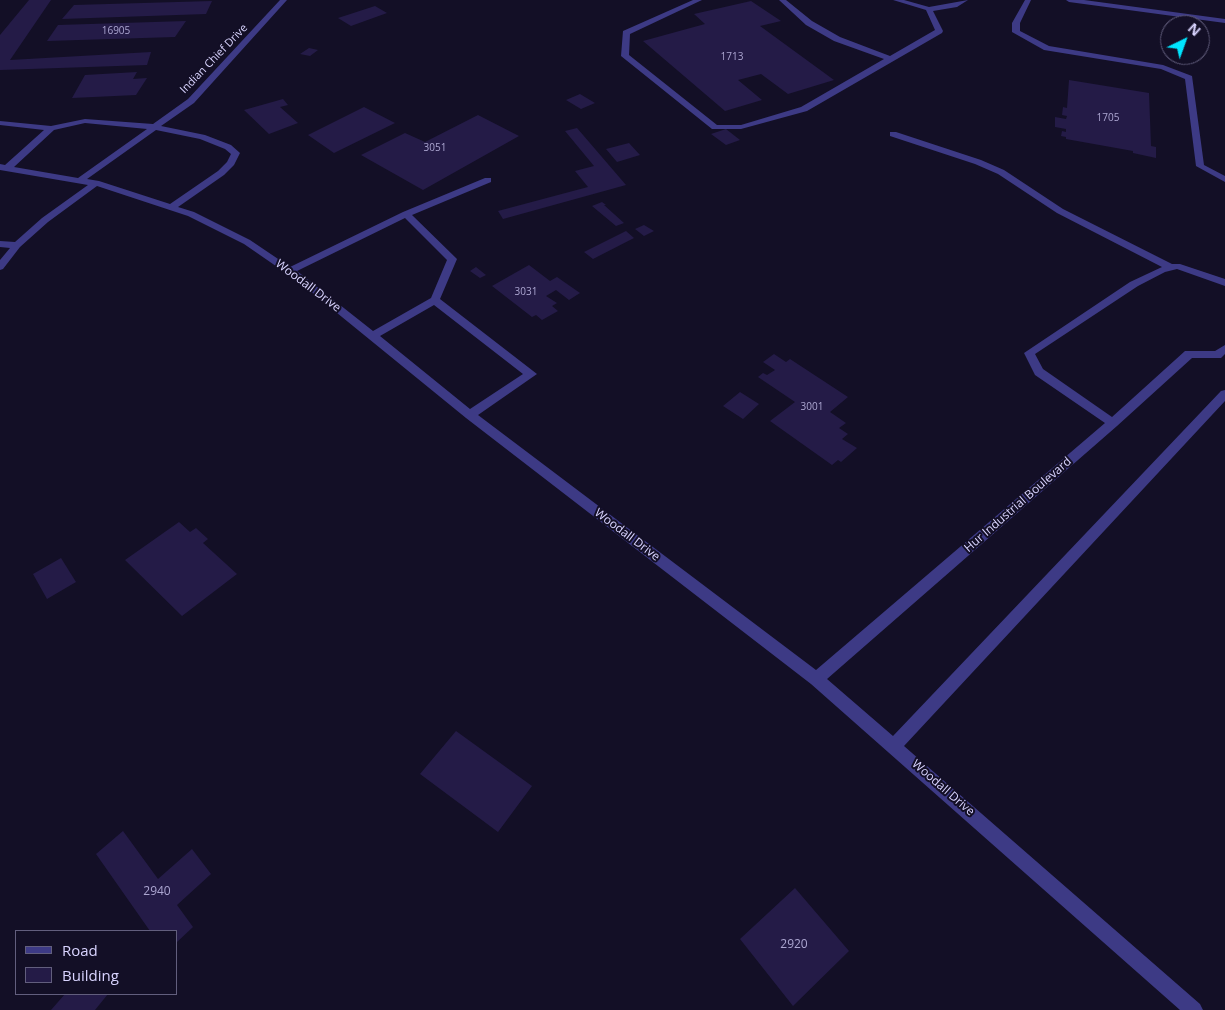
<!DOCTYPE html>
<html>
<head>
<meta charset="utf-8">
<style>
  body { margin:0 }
  #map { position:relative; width:1225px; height:1010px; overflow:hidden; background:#130f26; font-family:"Open Sans",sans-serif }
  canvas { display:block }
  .legend { position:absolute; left:15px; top:930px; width:162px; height:65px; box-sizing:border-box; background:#130f26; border:1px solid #625e7d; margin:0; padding:6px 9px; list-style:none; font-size:15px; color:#d9d4ff }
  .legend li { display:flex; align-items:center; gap:10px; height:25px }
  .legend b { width:25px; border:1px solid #625e7d }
  .north { position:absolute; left:1160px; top:15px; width:50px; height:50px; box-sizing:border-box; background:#130f26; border:1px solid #625e7d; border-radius:50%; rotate:42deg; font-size:14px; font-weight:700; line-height:20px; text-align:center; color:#d9d4ff }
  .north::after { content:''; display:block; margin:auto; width:18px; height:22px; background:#00e5ff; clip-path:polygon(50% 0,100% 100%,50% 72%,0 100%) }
</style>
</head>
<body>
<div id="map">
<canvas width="1225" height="1010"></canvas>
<ul class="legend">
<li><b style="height:6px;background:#3d3a85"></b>Road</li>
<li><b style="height:14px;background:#241b47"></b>Building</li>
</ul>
<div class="north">N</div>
</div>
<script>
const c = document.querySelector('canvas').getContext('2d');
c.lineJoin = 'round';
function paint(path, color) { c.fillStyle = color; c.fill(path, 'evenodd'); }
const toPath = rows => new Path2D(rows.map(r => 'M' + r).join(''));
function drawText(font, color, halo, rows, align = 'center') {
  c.font = font + ' "Open Sans",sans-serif'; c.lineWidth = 4; c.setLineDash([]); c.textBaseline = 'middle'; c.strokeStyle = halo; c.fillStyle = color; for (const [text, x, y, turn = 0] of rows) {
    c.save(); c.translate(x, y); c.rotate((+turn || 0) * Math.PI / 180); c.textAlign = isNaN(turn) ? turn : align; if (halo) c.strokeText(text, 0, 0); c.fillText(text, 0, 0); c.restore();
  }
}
const building = toPath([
  [29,0,51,0,10,60,151,52,147,65,0,70,0,35],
  [212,1,206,14,62,19,74,5],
  [751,1,781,21,760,26,834,80,788,94,761,74,738,80,762,100,725,111,643,41,705,24,694,14],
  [375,6,387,13,351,26,338,18],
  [186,21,175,37,47,41,58,25],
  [309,48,318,50,310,56,300,54],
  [137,72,133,79,147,78,136,95,72,98,85,75],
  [1069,80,1149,93,1151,146,1156,147,1156,158,1133,153,1133,151,1066,139,1066,137,1061,136,1062,131,1066,132,1066,129,1055,127,1055,117,1066,119,1067,116,1062,115,1063,107,1067,108],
  [580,94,595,103,581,109,566,100],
  [283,99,288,105,280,107,298,123,269,134,244,110],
  [364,107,395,123,334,153,308,135],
  [478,115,519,136,423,190,361,155,405,133,425,142],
  [577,128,626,185,503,219,498,211,588,187,575,171,594,166,565,131],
  [726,129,740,140,726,145,711,134],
  [629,143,640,155,617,162,606,149],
  [602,202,606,205,604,205,624,223,616,226,592,206],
  [644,225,654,231,644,236,635,229],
  [626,231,634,238,593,259,584,252],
  [529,265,550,281,557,277,580,293,569,300,556,290,546,296,557,303,552,306,558,311,542,320,536,315,532,317,492,286],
  [476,267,486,275,480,278,470,271],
  [774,354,786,362,790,359,848,397,830,412,846,423,839,428,848,434,842,439,857,448,841,462,838,460,832,465,770,421,795,402,758,377,763,373,767,375,775,370,763,362],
  [740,392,759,404,743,419,723,406],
  [179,522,190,532,196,528,208,539,203,543,237,574,182,616,125,560],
  [61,558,76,582,47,599,33,574],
  [456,731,532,786,498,832,420,774],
  [123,831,158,879,192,849,211,874,177,905,193,927,176,943,176,931,150,931,96,854],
  [795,888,849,951,793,1006,740,939],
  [65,994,108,994,95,1010,51,1010]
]);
const minor = toPath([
  [280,0,287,0,194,103,161,126,205,135,231,145,240,153,234,165,224,175,178,207,194,212,250,240,290,267,403,212,485,178,491,178,491,182,412,215,457,259,440,299,537,374,478,415,816,670,1105,423,1035,375,1024,353,1130,282,1162,267,1057,213,998,174,975,164,890,136,890,132,896,132,981,160,1004,170,1063,209,1172,264,1180,264,1225,279,1225,286,1177,269,1165,272,1138,286,1035,354,1043,369,1112,417,1185,351,1215,351,1225,345,1225,354,1221,358,1192,358,1117,426,827,679,893,736,1221,391,1225,390,1225,401,904,746,1200,1004,1203,1010,1180,1010,811,684,466,418,299,282,244,244,188,216,97,186,48,222,20,247,3,269,0,270,0,260,10,248,0,247,0,241,15,242,42,218,88,185,0,170,0,164,5,165,44,130,0,125,0,121,51,126,85,119,153,124,188,99,280,0],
  [85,123,147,129,78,178,14,167,54,130,85,123],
  [156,130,200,139,225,149,231,154,227,162,218,171,170,204,99,181,87,179,156,130],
  [405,218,447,260,431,298,373,331,297,271,405,218],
  [434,305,523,374,470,409,380,336,434,305],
  [693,0,702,0,630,34,629,55,717,125,741,125,801,107,884,59,834,41,806,25,779,0,786,0,812,21,840,37,890,56,935,30,926,10,893,0,904,0,929,7,968,0,957,7,933,11,943,31,942,33,807,111,741,129,712,129,621,56,623,31,693,0],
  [1025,0,1031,0,1020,23,1020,31,1049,46,1163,65,1192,76,1204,165,1225,176,1225,182,1196,166,1185,79,1161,69,1044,50,1012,32,1012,23,1025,0],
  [1066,0,1084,0,1225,19,1225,23,1069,2,1066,0]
]);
const numberNames = [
  ["16905",116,31],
  ["1713",732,57],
  ["1705",1108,118],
  ["3051",435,148],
  ["3031",526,292],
  ["3001",812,407]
];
const farStreetnames = [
  ["Indian Chief Drive",214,59,-46]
];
const streetNames = [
  ["Woodall Drive",308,286,37],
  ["Hur Industrial Boulevard",1018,505,-41],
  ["Woodall Drive",627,535,37],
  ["Woodall Drive",943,788,41]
];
const nearNumbernames = [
  ["2940",157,892],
  ["2920",794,945]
];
paint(building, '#241b47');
paint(minor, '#3d3a85');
drawText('10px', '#aca6d1', null, numberNames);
drawText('11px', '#d9d4ff', '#130f26', farStreetnames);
drawText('12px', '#d9d4ff', '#130f26', streetNames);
drawText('12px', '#aca6d1', null, nearNumbernames);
</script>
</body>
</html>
